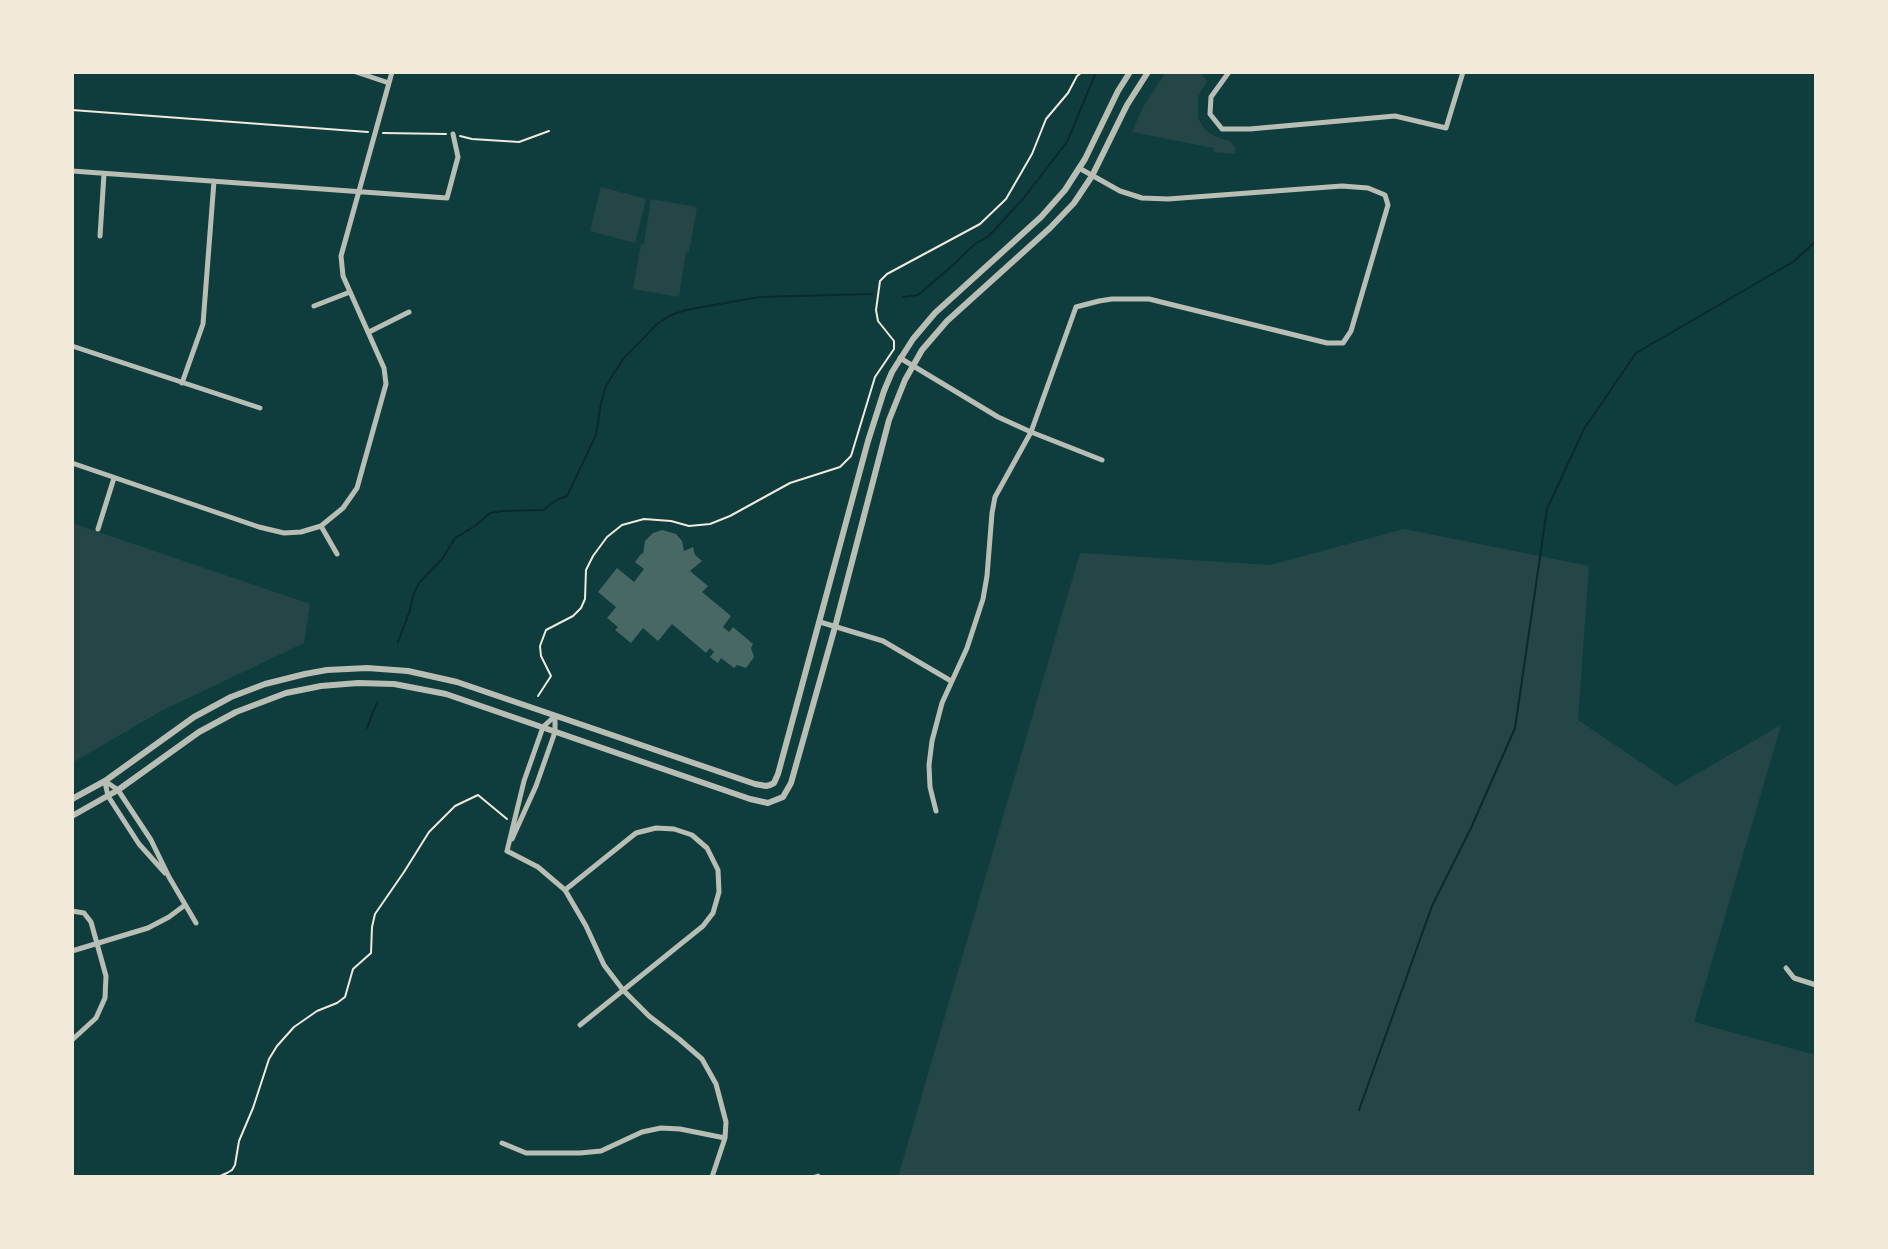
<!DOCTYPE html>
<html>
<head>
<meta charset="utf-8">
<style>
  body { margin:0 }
  #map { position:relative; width:1888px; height:1249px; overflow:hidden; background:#0f3d3e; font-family:"PT Sans Narrow",sans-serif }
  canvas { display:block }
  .frame { position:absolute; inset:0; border:74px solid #f1e9da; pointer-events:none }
</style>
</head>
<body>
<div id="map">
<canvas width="1888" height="1249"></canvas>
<div class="frame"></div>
</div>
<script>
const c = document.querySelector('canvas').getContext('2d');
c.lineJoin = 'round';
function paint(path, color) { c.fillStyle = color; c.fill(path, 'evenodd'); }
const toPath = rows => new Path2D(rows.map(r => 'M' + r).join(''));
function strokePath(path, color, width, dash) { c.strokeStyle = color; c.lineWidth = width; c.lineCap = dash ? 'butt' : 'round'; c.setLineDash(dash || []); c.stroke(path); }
const green = toPath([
  [1166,72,1200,72,1207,81,1198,96,1198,118,1205,130,1216,137,1229,141,1235,147,1235,154,1213,152,1214,148,1212,147,1208,147,1132,132,1143,107],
  [601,187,646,199,635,243,590,231],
  [651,199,697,207,689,252,686,252,679,297,633,289,641,244,644,244],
  [72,523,310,604,304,643,161,711,72,763],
  [1404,529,1589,566,1578,720,1676,786,1781,725,1694,1022,1816,1055,1816,1177,898,1177,1080,553,1270,565]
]);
const stream = toPath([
  [903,297,918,295,924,290,952,266,975,244,989,236,1022,200,1067,142,1096,72],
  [398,642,409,613,414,593,419,583,443,558,455,538,475,526,490,513,503,511,543,510,556,500,567,496,596,435,601,403,606,386,623,359,657,324,671,315,686,310,759,297,872,294],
  [367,728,377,702],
  [1359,1110,1432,906,1471,828,1515,728,1547,509,1584,429,1636,353,1793,262,1816,241]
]);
const building = toPath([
  [662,530,676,534,682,541,684,551,693,547,695,555,702,561,690,571,708,586,702,592,731,616,723,627,729,632,733,627,753,644,751,648,754,657,746,668,737,665,734,668,721,658,718,663,710,657,714,652,710,648,706,653,672,624,658,641,643,628,631,643,615,630,618,627,607,618,616,607,598,592,617,568,634,582,644,569,635,562,642,553,643,554,645,541,653,533]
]);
const path = toPath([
  [72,110,368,132],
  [383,133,446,134],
  [460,136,472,139,519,142,549,131],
  [538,696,551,676,541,656,540,646,546,630,573,616,581,608,585,599,586,570,593,556,607,537,622,525,644,519,671,521,689,526,710,524,730,516,790,483,840,467,851,456,875,377,894,349,894,341,878,321,876,310,880,281,887,274,980,224,1006,199,1032,154,1046,119,1068,93,1077,76,1082,72],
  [218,1177,227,1173,232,1170,235,1165,239,1141,253,1108,269,1059,277,1046,294,1027,317,1011,337,1003,345,997,353,969,371,953,372,927,375,914,404,872,429,832,455,806,478,795,507,819]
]);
const minor = toPath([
  [356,72,389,83],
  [1229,72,1211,97,1210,114,1222,129,1250,129,1395,116,1446,128,1463,72],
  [72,171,447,198,458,157,453,134],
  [100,236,104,174],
  [314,306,350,292],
  [369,332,409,312],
  [72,346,260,408],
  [900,358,998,417,1031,432,1102,460],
  [182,383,203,324,214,181],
  [72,463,259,527,284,533,301,532,321,526,343,508,357,488,386,384,384,368,343,276,341,256,392,72],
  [321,526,337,554],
  [98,529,114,478],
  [820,622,883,641,951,681],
  [105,781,118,790,151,840,169,877,196,923],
  [105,782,108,796,117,810,139,844,165,873],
  [936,811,930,787,929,765,932,741,942,703,967,648,983,599,987,576,992,513,995,497,1031,432,1076,307,1099,301,1112,299,1149,299,1327,343,1343,343,1351,331,1388,205,1385,195,1368,188,1342,186,1168,199,1142,198,1120,191,1079,168],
  [512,839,536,786,555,732,555,717],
  [507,851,538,867,565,890,586,926,604,965,623,990,649,1016,679,1039,702,1059,716,1084,726,1122,725,1138,712,1177],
  [507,851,524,781,543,727,555,716],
  [565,890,636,833,656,828,674,829,692,835,707,848,718,870,719,892,713,913,703,926,580,1025],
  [72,911,84,913,91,922,106,976,105,998,96,1018,72,1040],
  [72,951,148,928,169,917,185,905],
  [1786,968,1794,978,1816,985],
  [502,1143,526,1153,580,1153,601,1151,642,1132,661,1128,680,1129,725,1138],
  [815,1177,818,1176]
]);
const tertiary = toPath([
  [72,799,105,781,194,717,231,697,265,684,305,674,327,670,367,668,408,671,457,682,755,784,766,786,770,785,774,783,778,774,868,441,884,391,892,372,913,339,935,313,1041,217,1065,190,1085,159,1118,91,1130,72],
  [72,816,118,790,199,732,236,712,286,693,321,686,358,683,394,684,446,694,750,799,768,803,783,797,791,783,835,627,889,420,905,380,922,350,947,321,1050,228,1074,203,1092,176,1127,105,1148,72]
]);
paint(green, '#244646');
strokePath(stream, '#0a2a2b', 2);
paint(building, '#486865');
strokePath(path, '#f1e9da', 2);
strokePath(minor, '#b8beb3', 5);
strokePath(tertiary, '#b8beb3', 6);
</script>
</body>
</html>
